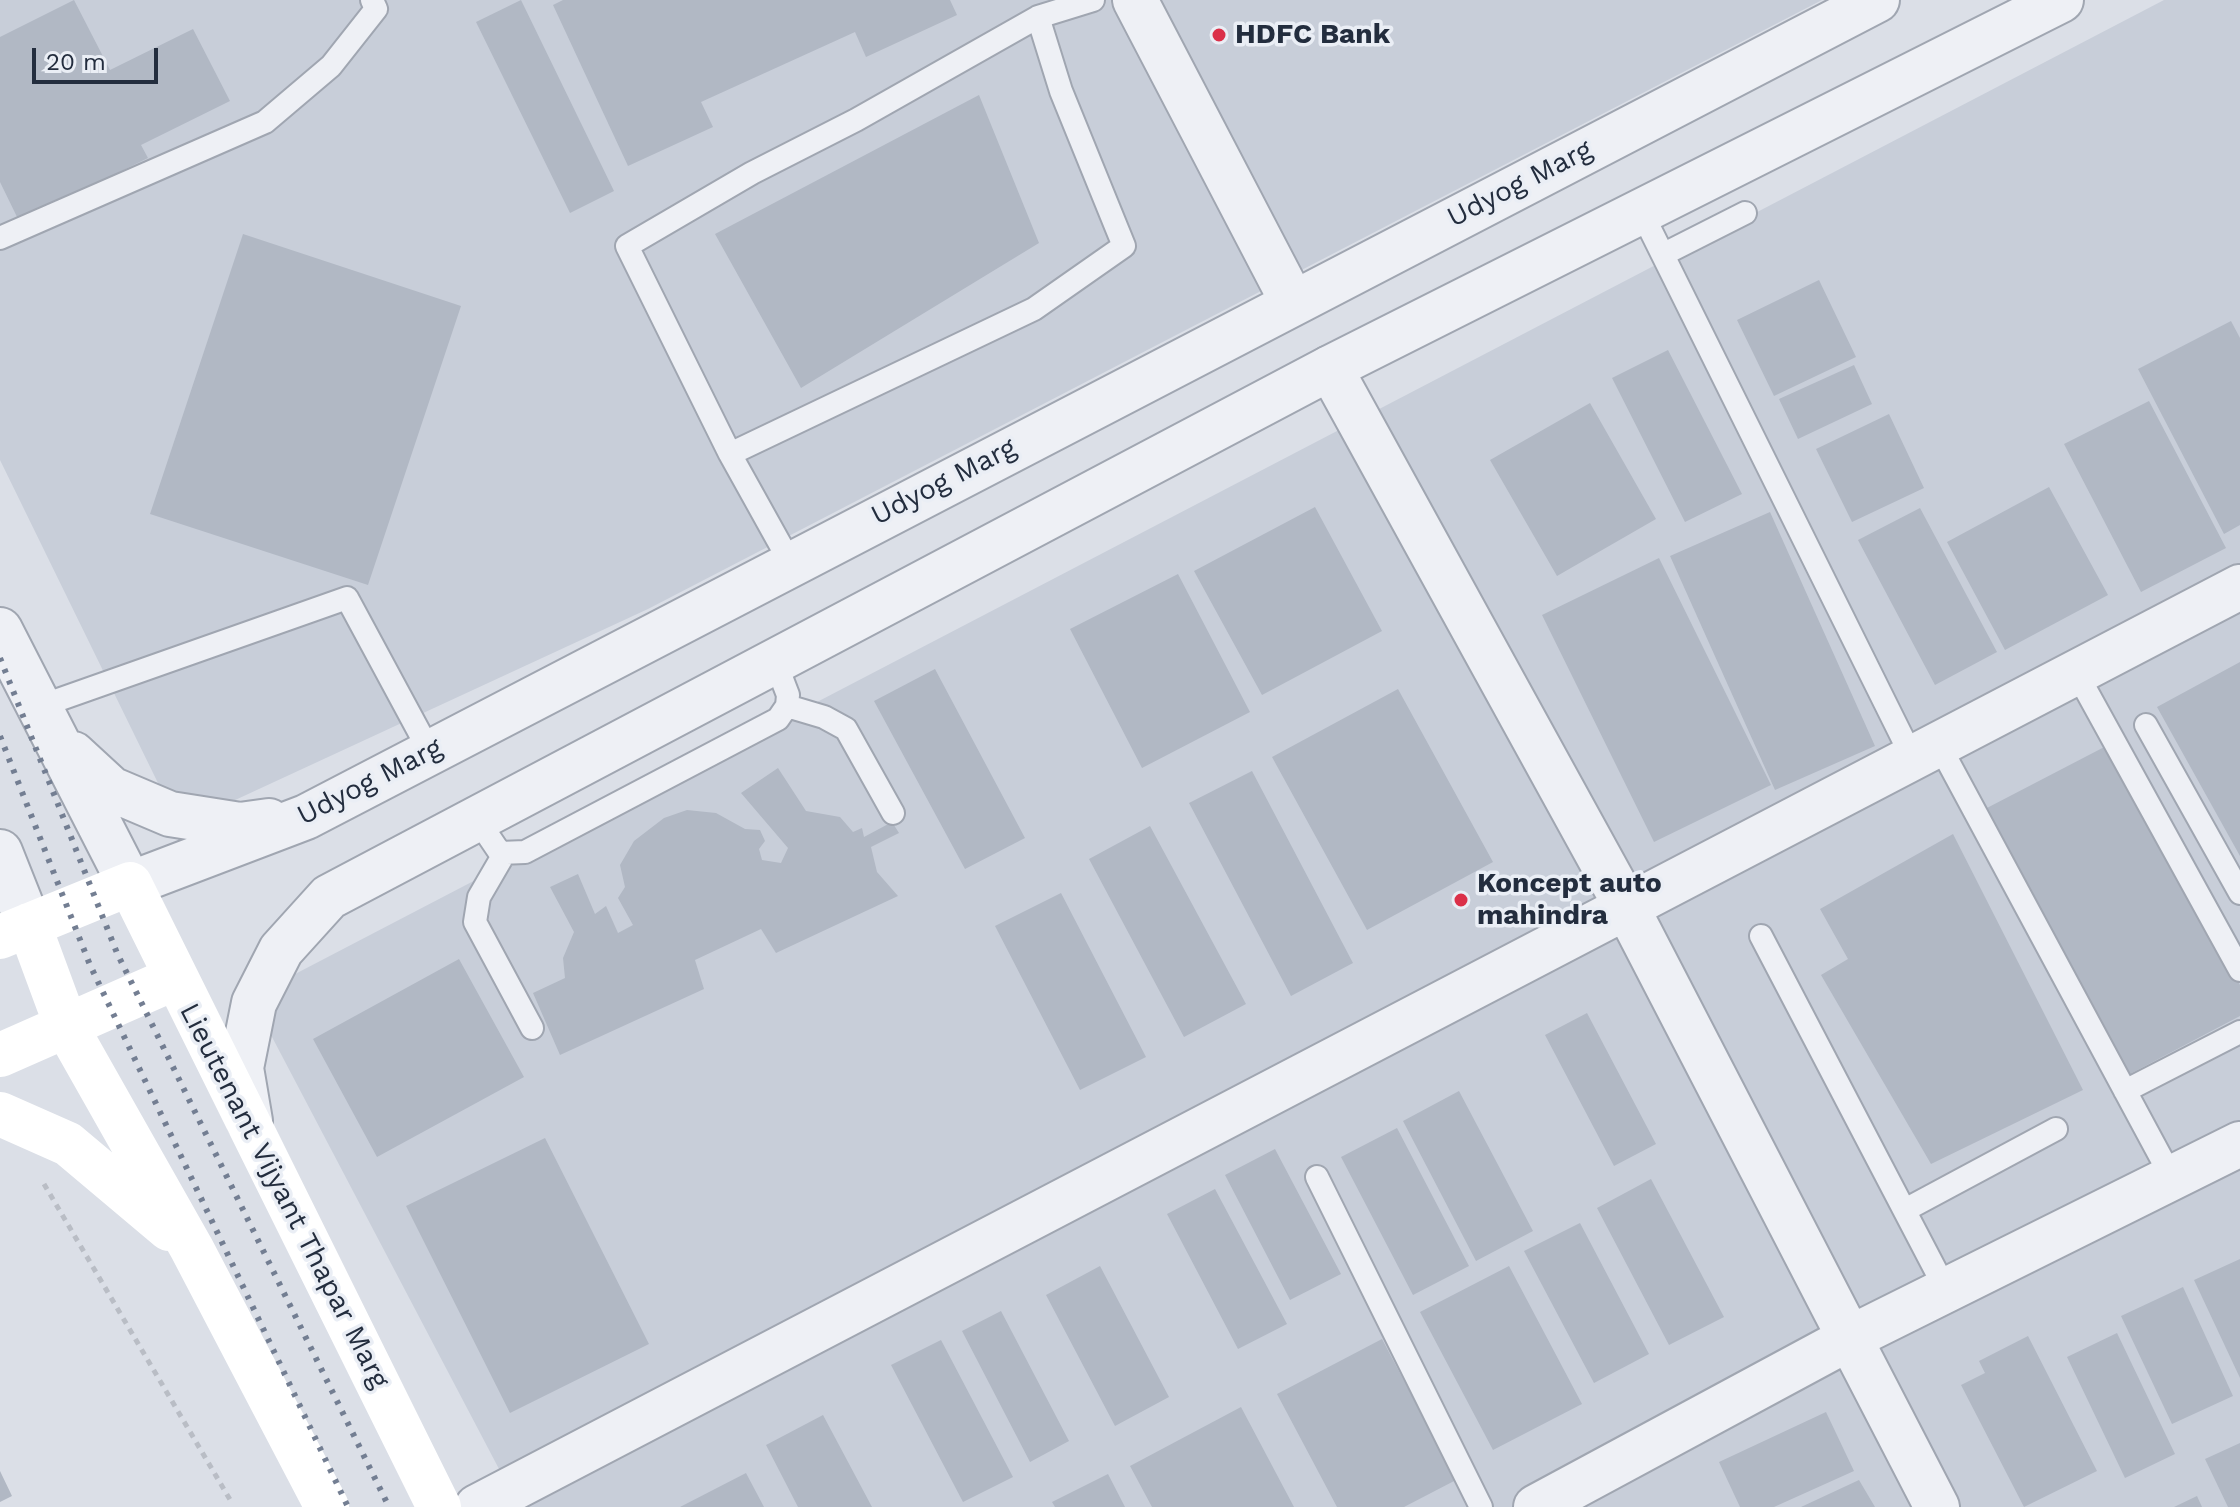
<!DOCTYPE html>
<html>
<head>
<meta charset="utf-8">
<style>
  body { margin:0 }
  #map { position:relative; width:2240px; height:1507px; overflow:hidden; background:#dbdfe7; font-family:"Work Sans",sans-serif }
  canvas { display:block }
  .scale { position:absolute; left:32px; top:48px; width:126px; height:36px; box-sizing:border-box; border:4px solid #232d3e; border-top:0; padding-left:10px; font-size:24px; line-height:28px; white-space:nowrap; color:#232d3e; -webkit-text-stroke:6px #eaeef5; paint-order:stroke }
</style>
</head>
<body>
<div id="map">
<canvas width="2240" height="1507"></canvas>
<div class="scale">20 m</div>
</div>
<script>
const c = document.querySelector('canvas').getContext('2d');
c.lineJoin = 'round';
function paint(path, color) { c.fillStyle = color; c.fill(path, 'evenodd'); }
const toPath = rows => new Path2D(rows.map(r => 'M' + r).join(''));
function strokePath(path, color, width, dash) { c.strokeStyle = color; c.lineWidth = width; c.lineCap = dash ? 'butt' : 'round'; c.setLineDash(dash || []); c.stroke(path); }
function drawText(font, color, halo, rows, align = 'center') {
  c.font = font + ' "Work Sans",sans-serif'; c.lineWidth = 7; c.setLineDash([]); c.textBaseline = 'middle'; c.strokeStyle = halo; c.fillStyle = color; for (const [text, x, y, turn = 0] of rows) {
    c.save(); c.translate(x, y); c.rotate((+turn || 0) * Math.PI / 180); c.textAlign = isNaN(turn) ? turn : align; if (halo) c.strokeText(text, 0, 0); c.fillText(text, 0, 0); c.restore();
  }
}
const built = toPath([
  [0,0,1822,0,648,609,179,826,0,460],
  [2164,0,2240,0,2240,1507,519,1507,251,997]
]);
const building = toPath([
  [74,0,110,70,193,29,230,101,141,145,148,158,19,221,0,182,0,37],
  [521,0,614,191,570,213,476,22],
  [563,0,950,0,957,15,866,57,855,32,701,102,713,127,628,166,553,5],
  [979,95,1039,243,801,388,715,234],
  [243,234,461,306,368,585,150,514],
  [1819,280,1856,357,1774,396,1737,320],
  [2231,321,2240,338,2240,525,2224,534,2138,369],
  [1668,350,1742,494,1685,522,1612,378],
  [1854,365,1872,404,1798,439,1779,399],
  [2149,401,2226,548,2141,592,2064,444],
  [1590,403,1656,519,1557,576,1490,460],
  [1889,414,1924,488,1852,522,1816,449],
  [2049,487,2108,595,2005,650,1947,542],
  [1315,507,1382,631,1262,695,1194,571],
  [1920,508,1997,652,1935,685,1858,540],
  [1770,512,1875,746,1775,790,1670,556],
  [1659,558,1771,785,1654,842,1542,615],
  [1178,574,1250,712,1142,768,1070,629],
  [2240,662,2240,856,2157,707],
  [935,669,1025,838,965,869,874,701],
  [1398,689,1493,862,1367,930,1272,757],
  [2112,743,2240,985,2240,1016,2126,1076,1985,809],
  [778,768,806,811,840,817,853,832,862,828,864,837,892,822,899,833,871,847,877,872,898,896,776,953,761,929,695,960,704,989,560,1055,533,993,565,978,563,958,574,932,550,887,578,874,595,914,606,906,618,933,633,925,618,898,625,887,620,865,634,841,664,818,687,810,716,813,745,829,760,830,765,841,759,849,762,860,781,863,788,848,741,793],
  [1252,771,1353,963,1291,996,1189,803],
  [1150,826,1246,1004,1184,1037,1089,859],
  [1953,834,2083,1090,1931,1164,1821,975,1848,959,1820,909],
  [1061,893,1146,1057,1080,1090,995,926],
  [459,959,524,1077,377,1157,313,1039],
  [1587,1013,1656,1144,1614,1166,1545,1035],
  [1459,1091,1533,1231,1476,1261,1403,1121],
  [1397,1128,1469,1266,1413,1295,1341,1157],
  [545,1138,649,1344,510,1413,406,1206],
  [1275,1149,1341,1274,1290,1300,1225,1175],
  [1651,1179,1724,1317,1669,1345,1597,1208],
  [1215,1189,1287,1324,1238,1349,1167,1214],
  [1580,1223,1649,1354,1594,1383,1524,1251],
  [2240,1259,2240,1378,2194,1280],
  [1100,1266,1169,1397,1115,1426,1046,1295],
  [1509,1266,1582,1404,1493,1450,1420,1312],
  [2183,1287,2233,1396,2172,1424,2121,1316],
  [1001,1311,1069,1441,1030,1462,962,1331],
  [2117,1333,2175,1454,2125,1478,2067,1357],
  [2028,1336,2097,1471,2024,1507,1961,1385,1985,1373,1979,1361],
  [1382,1339,1456,1480,1404,1507,1337,1507,1277,1394],
  [941,1340,1013,1477,963,1502,891,1365],
  [1241,1407,1294,1507,1152,1507,1130,1466],
  [1826,1412,1854,1471,1774,1507,1740,1507,1719,1462],
  [823,1415,872,1507,798,1507,766,1445],
  [2240,1443,2240,1507,2228,1507,2205,1459],
  [0,1471,12,1496,0,1502],
  [746,1473,764,1507,680,1507],
  [1108,1474,1125,1507,1055,1507,1052,1502],
  [1859,1480,1875,1507,1801,1507],
  [2197,1496,2202,1507,2174,1507]
]);
const path = toPath([
  [44,1184,232,1503]
]);
const service = toPath([
  [1038,17,1061,91,1124,246,1034,309,730,454,627,246,752,173,856,120,1038,17,1093,0],
  [1641,211,1912,757],
  [0,238,265,122,331,66,376,9,372,0],
  [1664,254,1745,213],
  [730,454,790,562],
  [2076,672,2240,970],
  [787,706,824,717,846,729,893,813],
  [38,707,347,598,430,752],
  [2146,725,2240,893],
  [1938,743,2172,1178],
  [477,819,500,853,525,852,778,719,787,706,788,695,775,661],
  [504,854,479,897,475,922,532,1028],
  [1761,936,1946,1290],
  [2125,1091,2240,1032],
  [1317,1177,1481,1507],
  [1905,1210,2056,1129]
]);
const minor = toPath([
  [1135,0,1292,301],
  [1330,368,1626,906,1937,1507],
  [477,1507,2240,587],
  [1536,1507,1848,1339,2240,1144]
]);
const tertiary = toPath([
  [0,630,130,884,306,817,1877,0],
  [73,754,111,789,170,814,240,825,269,821],
  [0,852,29,925],
  [250,1121,241,1068,254,1003,281,950,329,897,1330,368,2061,0]
]);
const secondary = toPath([
  [29,925,67,1028,192,1249,327,1507],
  [0,937,130,884,439,1507],
  [0,1055,175,978],
  [0,1114,68,1144,169,1229]
]);
const rail = toPath([
  [0,658,117,953,389,1507],
  [0,736,90,965,348,1507]
]);
const markers = [
  [1219,35,8,"#db3049"],
  [1461,900,8,"#db3049"]
];
const poiNames = [
  ["HDFC Bank",1235,35],
  ["Koncept auto",1477,884],
  ["mahindra",1477,916]
];
const streetNames = [
  ["Udyog Marg",1520,184,-27],
  ["Udyog Marg",944,482,-27],
  ["Udyog Marg",370,782,-27],
  ["Lieutenant Vijyant Thapar Marg",284,1196,63]
];
paint(built, '#c8ced9');
paint(building, '#b1b8c4');
strokePath(service, '#a0a6b1', 26);
strokePath(minor, '#a0a6b1', 48);
strokePath(tertiary, '#a0a6b1', 48);
strokePath(path, '#b9bdc5', 5, [6, 6]);
strokePath(service, '#eef0f5', 22);
strokePath(minor, '#eef0f5', 44);
strokePath(tertiary, '#eef0f5', 44);
strokePath(secondary, '#fff', 44);
strokePath(rail, '#737e92', 6, [4, 8]);
for (const [x, y, r, color] of markers) { const dot = new Path2D(); dot.arc(x, y, r, 0, 2 * Math.PI); c.fillStyle = color; c.fill(dot); strokePath(dot, '#eaeef5', 3); }
drawText('bold 28px', '#232d3e', '#eaeef5', poiNames, 'left');
drawText('28px', '#232d3e', '#eaeef5', streetNames);
</script>
</body>
</html>
